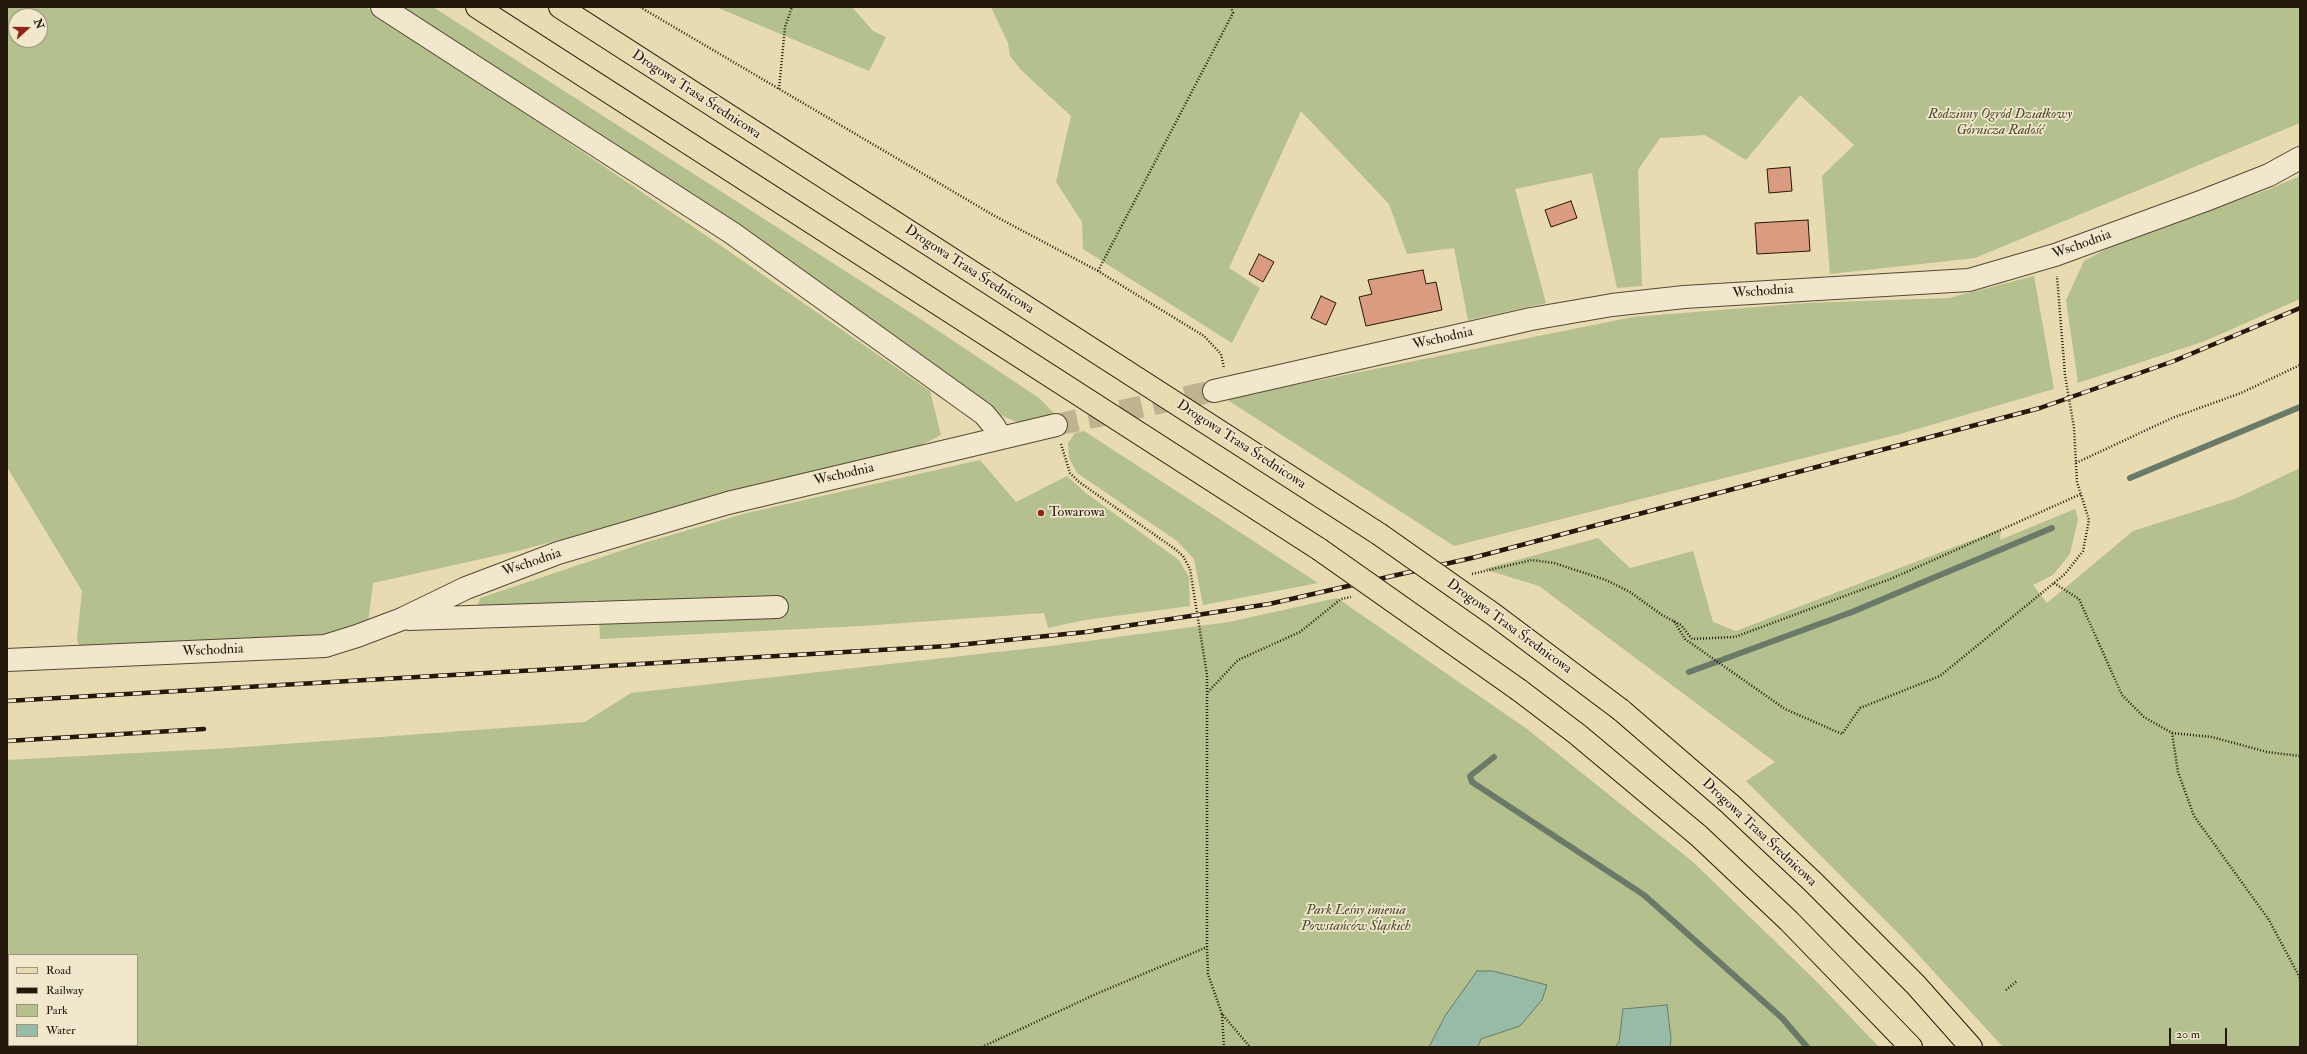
<!DOCTYPE html>
<html>
<head>
<meta charset="utf-8">
<style>
  body { margin:0 }
  #map { position:relative; width:2307px; height:1054px; overflow:hidden; background:#e8dab1; font-family:"IM FELL Double Pica",serif }
  canvas { display:block }
  .frame { position:absolute; inset:0; border:8px solid #24180c; pointer-events:none }
  .legend { position:absolute; left:8px; top:954px; width:130px; height:92px; box-sizing:border-box; background:#f0e7cc; border:1px solid #9e947f; margin:0; padding:5px 7px; list-style:none; font-size:12px; color:#24180c }
  .legend li { display:flex; align-items:center; gap:8px; height:20px }
  .legend b { width:20px; border:1px solid #9e947f }
  .north { position:absolute; left:8px; top:8px; width:40px; height:40px; box-sizing:border-box; background:#f0e7cc; border:1px solid #9e947f; border-radius:50%; rotate:69deg; font-size:11px; font-weight:700; line-height:16px; text-align:center; color:#24180c }
  .north::after { content:''; display:block; margin:auto; width:14px; height:18px; background:#8f2418; clip-path:polygon(50% 0,100% 100%,50% 72%,0 100%) }
  .scale { position:absolute; left:2169px; top:1028px; width:58px; height:18px; box-sizing:border-box; border:2px solid #24180c; border-top:0; padding-left:5px; font-size:12px; line-height:14px; white-space:nowrap; color:#24180c; -webkit-text-stroke:3px #f0e7cc; paint-order:stroke }
</style>
</head>
<body>
<div id="map">
<canvas width="2307" height="1054"></canvas>
<div class="frame"></div>
<ul class="legend">
<li><b style="height:5px;background:#e8dab1"></b>Road</li>
<li><b style="height:5px;background:#24180c"></b>Railway</li>
<li><b style="height:11px;background:#b4c08d"></b>Park</li>
<li><b style="height:11px;background:#98bba7"></b>Water</li>
</ul>
<div class="north">N</div>
<div class="scale">20 m</div>
</div>
<script>
const c = document.querySelector('canvas').getContext('2d');
c.lineJoin = 'round';
function paint(path, color) { c.fillStyle = color; c.fill(path, 'evenodd'); }
const toPath = rows => new Path2D(rows.map(r => 'M' + r).join(''));
function strokePath(path, color, width, dash) { c.strokeStyle = color; c.lineWidth = width; c.lineCap = dash ? 'butt' : 'round'; c.setLineDash(dash || []); c.stroke(path); }
function drawText(font, color, halo, rows, align = 'center') {
  c.font = font + ' "IM FELL Double Pica",serif'; c.lineWidth = 3.5; c.setLineDash([]); c.textBaseline = 'middle'; c.strokeStyle = halo; c.fillStyle = color; for (const [text, x, y, turn = 0] of rows) {
    c.save(); c.translate(x, y); c.rotate((+turn || 0) * Math.PI / 180); c.textAlign = isNaN(turn) ? turn : align; if (halo) c.strokeText(text, 0, 0); c.fillText(text, 0, 0); c.restore();
  }
}
const green = toPath([
  [7,7,366,7,410,35,714,241,930,391,941,435,919,446,517,551,373,583,368,623,317,638,79,646,77,639,82,591,7,467],
  [16,16,40,16,40,40,16,40],
  [391,7,433,7,928,324,1039,398,1057,416,1017,422,993,412],
  [716,7,852,7,873,31,886,37,869,71],
  [991,7,2300,7,2300,123,1975,258,1830,274,1822,176,1854,145,1800,95,1746,160,1705,135,1660,138,1638,170,1642,286,1617,288,1592,173,1515,189,1546,303,1468,320,1454,248,1407,254,1389,204,1301,111,1229,268,1260,288,1232,343,1083,249,1082,222,1056,182,1071,116,1021,70,1010,56,1008,43],
  [2300,176,2300,299,2205,341,2078,383,2066,300,2084,261,2122,241,2267,190],
  [2034,276,2054,389,1900,434,1454,546,1226,399,1633,317,1806,303,1949,298],
  [1084,431,1318,583,1203,605,1194,559,1177,541,1077,473,1069,458,1068,443,1075,433],
  [980,460,1016,502,1067,476,1087,494,1179,560,1189,577,1190,606,1085,620,1048,628,1044,613,861,626,600,639,598,600,476,610,480,598,644,543,743,514],
  [2300,468,2300,1047,2003,1047,1902,937,1746,781,1775,762,1539,586,1484,569,1598,538,1630,568,1693,551,1713,622,1736,631,2001,529,2000,540,2075,509,2078,519,2070,554,2053,575,2033,585,2047,603,2133,531,2237,498],
  [1337,598,1527,729,1693,862,1817,982,1879,1047,1670,1047,1671,1038,1667,1005,1624,1009,1619,1042,1615,1047,1478,1047,1481,1039,1520,1026,1445,1016,1429,1047,7,1047,7,760,230,748,585,722,631,693,1051,646,1229,622],
  [9,955,137,955,137,1045,9,1045]
]);
const water = toPath([
  [1477,971,1493,971,1547,985,1542,1000,1520,1026,1481,1039,1478,1047,1429,1047,1445,1016,1477,971],
  [1667,1005,1671,1038,1670,1047,1615,1047,1619,1042,1623,1009,1667,1005]
]);
const stream = toPath([
  [2130,478,2300,407],
  [1689,672,1852,612,2052,528],
  [1494,757,1470,776,1472,782,1644,895,1782,1018,1807,1047]
]);
const building = toPath([
  [1790,167,1792,191,1769,193,1767,169,1790,167],
  [1571,201,1577,218,1551,227,1545,210,1571,201],
  [1808,220,1810,251,1757,254,1755,223,1808,220],
  [1259,254,1274,262,1263,282,1249,274,1259,254],
  [1423,270,1426,284,1436,282,1442,310,1366,326,1359,297,1372,294,1368,280,1423,270],
  [1321,296,1336,303,1326,325,1311,318,1321,296]
]);
const minorTunnel = toPath([
  [1056,425,1214,391]
]);
const path = toPath([
  [640,7,993,215,1098,271,1204,336,1221,354,1224,368],
  [779,89,785,27,792,7],
  [1098,271,1233,13,1231,7],
  [1061,444,1070,473,1079,482,1175,549,1183,556,1190,569,1207,675,1207,947,1208,974,1222,1014,1250,1047],
  [2076,463,2172,418,2241,393,2300,365],
  [1472,574,1532,560,1554,563,1606,580,1630,592,1662,615,1681,625,1692,639,1735,637,1893,578,2081,494],
  [2054,583,2079,599,2122,695,2144,717,2172,733,2178,772,2194,816,2269,920,2300,978],
  [1674,621,1685,639,1785,709,1842,734,1860,708,1940,676,2065,574,2083,551,2089,520,2077,482,2074,428,2065,375,2057,276],
  [1208,692,1238,660,1300,632,1341,599,1351,597],
  [2172,733,2212,737,2267,752,2300,756],
  [2006,990,2017,981],
  [1222,1014,1224,1047],
  [982,1047,1096,994,1207,947]
]);
const minor = toPath([
  [382,7,732,233,984,414,994,426,1001,438],
  [1214,391,1531,319,1612,305,1684,297,1969,280,2055,255,2203,201,2269,175,2300,158],
  [409,619,777,607],
  [7,660,325,646,357,636,402,619,466,588,558,553,728,503,1056,425]
]);
const major = toPath([
  [477,7,1319,549],
  [560,7,1379,534],
  [1519,690,1577,734,1699,836,1789,921,1911,1047],
  [1621,710,1730,804,1813,882,1916,985,1971,1047]
]);
const rail = toPath([
  [7,701,948,646,1086,632,1269,604,1476,557,2040,408,2174,361,2300,308],
  [7,741,204,729]
]);
const majorBridge = toPath([
  [1379,534,1493,614,1621,710],
  [1319,549,1519,690]
]);
const markers = [
  [1041,513,4,"#8f2418"]
];
const streetNames = [
  ["Drogowa Trasa Średnicowa",696,95,33],
  ["Wschodnia",2082,245,-20],
  ["Drogowa Trasa Średnicowa",969,270,33],
  ["Wschodnia",1763,292,-4],
  ["Wschodnia",1443,339,-13],
  ["Drogowa Trasa Średnicowa",1241,445,33],
  ["Wschodnia",844,475,-13],
  ["Wschodnia",532,563,-19],
  ["Drogowa Trasa Średnicowa",1509,627,36],
  ["Wschodnia",213,651,-3],
  ["Drogowa Trasa Średnicowa",1759,833,43]
];
const parkNames = [
  ["Rodzinny Ogród Działkowy",2000,115],
  ["Górnicza Radość",2000,131],
  ["Park Leśny imienia",1356,911],
  ["Powstańców Śląskich",1356,927]
];
const poiNames = [
  ["Towarowa",1049,513]
];
paint(green, '#b4c08d');
paint(water, '#98bba7');
strokePath(water, '#6a7a69', 1);
strokePath(stream, '#6a7a69', 6);
paint(building, '#da9b80');
strokePath(building, '#24180c', 1);
strokePath(minorTunnel, '#c1b390', 22, [22, 11]);
strokePath(minor, '#554835', 24);
strokePath(major, '#24180c', 24);
strokePath(path, '#24180c', 2.5, [1, 2]);
strokePath(minor, '#f0e7cc', 22);
strokePath(major, '#e8dab1', 22);
strokePath(rail, '#24180c', 4.5);
strokePath(rail, '#f0e7cc', 3, [9]);
strokePath(majorBridge, '#24180c', 24, []);
strokePath(majorBridge, '#e8dab1', 22);
for (const [x, y, r, color] of markers) { const dot = new Path2D(); dot.arc(x, y, r, 0, 2 * Math.PI); c.fillStyle = color; c.fill(dot); strokePath(dot, '#f0e7cc', 1.5); }
drawText('14px', '#24180c', '#f0e7cc', streetNames);
drawText('italic 14px', '#4f4a33', '#f0e7cc', parkNames);
drawText('14px', '#24180c', '#f0e7cc', poiNames, 'left');
</script>
</body>
</html>
